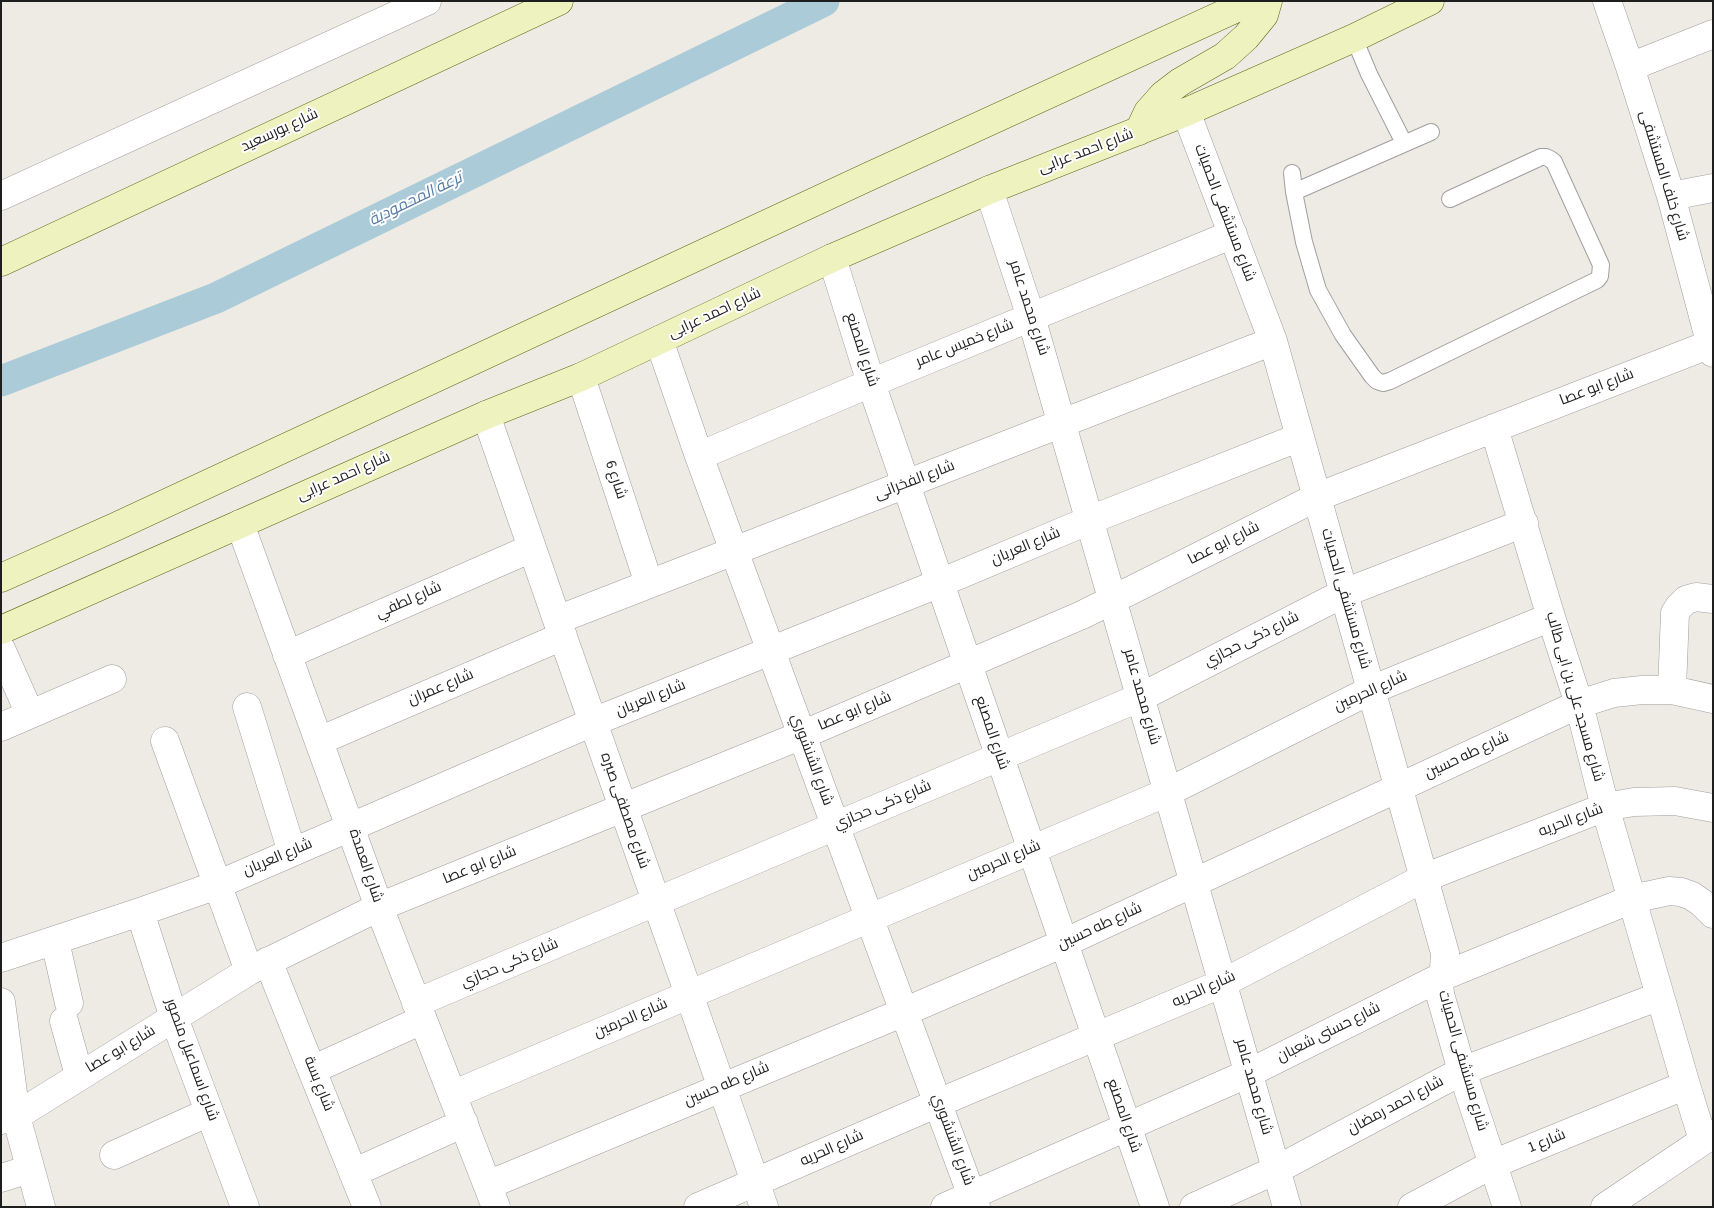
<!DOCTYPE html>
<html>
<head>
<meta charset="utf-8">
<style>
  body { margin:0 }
  #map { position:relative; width:1714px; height:1208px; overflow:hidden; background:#eeebe5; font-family:"Source Sans 3",sans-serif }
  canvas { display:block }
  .frame { position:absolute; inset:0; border:2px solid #1e1e1e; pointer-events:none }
</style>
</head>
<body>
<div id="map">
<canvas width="1714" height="1208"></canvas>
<div class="frame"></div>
</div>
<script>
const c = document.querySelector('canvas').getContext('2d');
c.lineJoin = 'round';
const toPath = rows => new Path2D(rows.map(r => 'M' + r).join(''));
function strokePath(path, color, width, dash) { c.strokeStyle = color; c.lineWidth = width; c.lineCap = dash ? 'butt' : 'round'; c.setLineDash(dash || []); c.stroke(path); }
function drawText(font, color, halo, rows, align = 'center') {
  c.font = font + ' "Source Sans 3",Cairo,sans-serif'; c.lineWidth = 4; c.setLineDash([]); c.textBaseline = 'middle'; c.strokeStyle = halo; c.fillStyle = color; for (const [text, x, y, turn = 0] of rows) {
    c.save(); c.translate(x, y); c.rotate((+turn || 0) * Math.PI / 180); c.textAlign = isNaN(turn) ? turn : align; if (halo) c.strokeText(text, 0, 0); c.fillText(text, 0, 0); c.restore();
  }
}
const canal = toPath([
  [1,381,216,298,824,1]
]);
const service = toPath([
  [1354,38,1369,74,1404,143],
  [1292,173,1294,192,1304,242,1318,290,1343,335,1372,376,1377,381,1383,383,1390,381,1597,280,1600,276,1601,265,1554,162,1550,159,1546,157,1541,157,1450,199],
  [1294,192,1431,132]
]);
const minor = toPath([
  [1607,1,1630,67,1671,196,1713,353],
  [1630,67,1713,34],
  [1186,112,1273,341,1445,953,1444,969,1439,982,1440,994,1462,1071,1507,1207],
  [989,190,1031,317,1287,1207],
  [1671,196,1713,188],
  [832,258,871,383,1155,1207],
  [659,340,699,456,976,1207],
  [581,377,649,584],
  [486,415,557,620,764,1207],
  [1494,428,1551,617,1579,704,1605,807,1686,1085,1703,1140],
  [699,456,871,383,1233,234],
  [240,524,379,907,496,1207],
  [557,620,1273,341],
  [1,649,30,714],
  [287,655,532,548],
  [1672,690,1675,613,1679,607,1686,600,1696,597,1713,599],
  [247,707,292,852],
  [1,727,112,679],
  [165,741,249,971],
  [319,741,563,636],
  [140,912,174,1018,245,1207],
  [55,941,69,1003],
  [1,958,140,912,217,885,593,722,940,583,1090,520,1300,437],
  [268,961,367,1207],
  [1,1002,16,1116,41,1207],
  [416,1003,1141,697,1344,593,1524,523],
  [64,1021,79,1075],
  [312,1070,422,1020],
  [452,1095,1168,792,1371,690,1551,617],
  [1,1120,16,1116,249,971,379,907,802,735,1082,615,1317,497,1713,343],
  [114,1155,209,1112],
  [353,1173,464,1123],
  [1,1178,30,1169],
  [488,1185,904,1012,1064,943,1579,704,1614,693,1642,690,1672,690,1713,699],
  [698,1207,938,1103,1223,983,1424,878,1605,807,1634,802,1675,801,1713,808],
  [945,1207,1249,1073,1441,977,1632,899,1669,891,1681,892,1692,896,1702,903,1713,914],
  [1194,1207,1276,1170,1462,1071,1660,996],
  [1412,1207,1493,1164,1686,1085],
  [1605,1207,1713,1134]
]);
const tertiary = toPath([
  [1,196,427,1]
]);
const secondary = toPath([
  [1139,131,1148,112,1163,95,1180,82,1225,56,1246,37,1264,15,1268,1],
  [1,262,559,1],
  [1,578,115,527,870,176,1252,1],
  [1,630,486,415,581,377,832,258,989,190,1186,112,1354,38,1430,1]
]);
const streetNames = [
  ["شارع بورسعيد",280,131,-25],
  ["شارع احمد عرابى",1086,152,-21],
  ["شارع خلف المستشفى",1663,176,73],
  ["شارع مستشفى الحميات",1224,213,69],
  ["شارع محمد عامر",1028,308,72],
  ["شارع احمد عرابى",715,314,-25],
  ["شارع خميس عامر",965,344,-22],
  ["شارع المصنع",861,350,72],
  ["شارع ابو عصا",1597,388,-21],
  ["شارع احمد عرابى",344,477,-24],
  ["شارع 6",615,480,72],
  ["شارع الفخرانى",915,481,-21],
  ["شارع ابو عصا",1224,544,-27],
  ["شارع العريان",1026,547,-23],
  ["شارع مستشفى الحميات",1345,599,74],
  ["شارع لطفي",409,601,-24],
  ["شارع ذكى حجازي",1252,640,-27],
  ["شارع عمران",441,688,-23],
  ["شارع الحرمين",1371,692,-24],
  ["شارع محمد عامر",1141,697,74],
  ["شارع مسجد على بن ابى طالب",1574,697,74],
  ["شارع العريان",651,699,-22],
  ["شارع ابو عصا",855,712,-23],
  ["شارع المصنع",991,733,71],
  ["شارع طه حسين",1467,756,-25],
  ["شارع الشنشوري",811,760,70],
  ["شارع ذكى حجازي",883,806,-23],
  ["شارع مصطفى صبره",624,811,71],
  ["شارع الحريه",1571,821,-21],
  ["شارع العريان",278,858,-23],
  ["شارع الحرمين",1004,861,-23],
  ["شارع العمدة",365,866,71],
  ["شارع ابو عصا",480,866,-22],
  ["شارع طه حسين",1100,927,-25],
  ["شارع ذكى حجازي",510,964,-23],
  ["شارع الحريه",1204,990,-24],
  ["شارع الحرمين",631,1019,-23],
  ["شارع حسنى شعبان",1329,1033,-27],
  ["شارع ابو عصا",121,1050,-31],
  ["شارع اسماعيل منصور",191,1060,70],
  ["شارع مستشفى الحميات",1462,1061,74],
  ["شارع بسة",318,1084,68],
  ["شارع طه حسين",727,1085,-23],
  ["شارع محمد عامر",1253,1087,74],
  ["شارع احمد رمضان",1396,1106,-28],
  ["شارع المصنع",1123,1116,71],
  ["شارع الشنشوري",952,1140,70],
  ["شارع 1",1547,1142,-22],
  ["شارع الحريه",832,1149,-24]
];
const waterNames = [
  ["ترعة المحمودية",416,200,-26]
];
strokePath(canal, '#aacbd7', 31);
strokePath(service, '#9f9f9f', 18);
strokePath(minor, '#9f9f9f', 29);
strokePath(tertiary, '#9f9f9f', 29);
strokePath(secondary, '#5c6911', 29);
strokePath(service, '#fff', 16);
strokePath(minor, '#fff', 28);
strokePath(tertiary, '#fff', 28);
strokePath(secondary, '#eef2bf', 28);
drawText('15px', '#1e1e1e', '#fff', streetNames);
drawText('italic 16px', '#5579a3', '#fff', waterNames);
</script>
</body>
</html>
